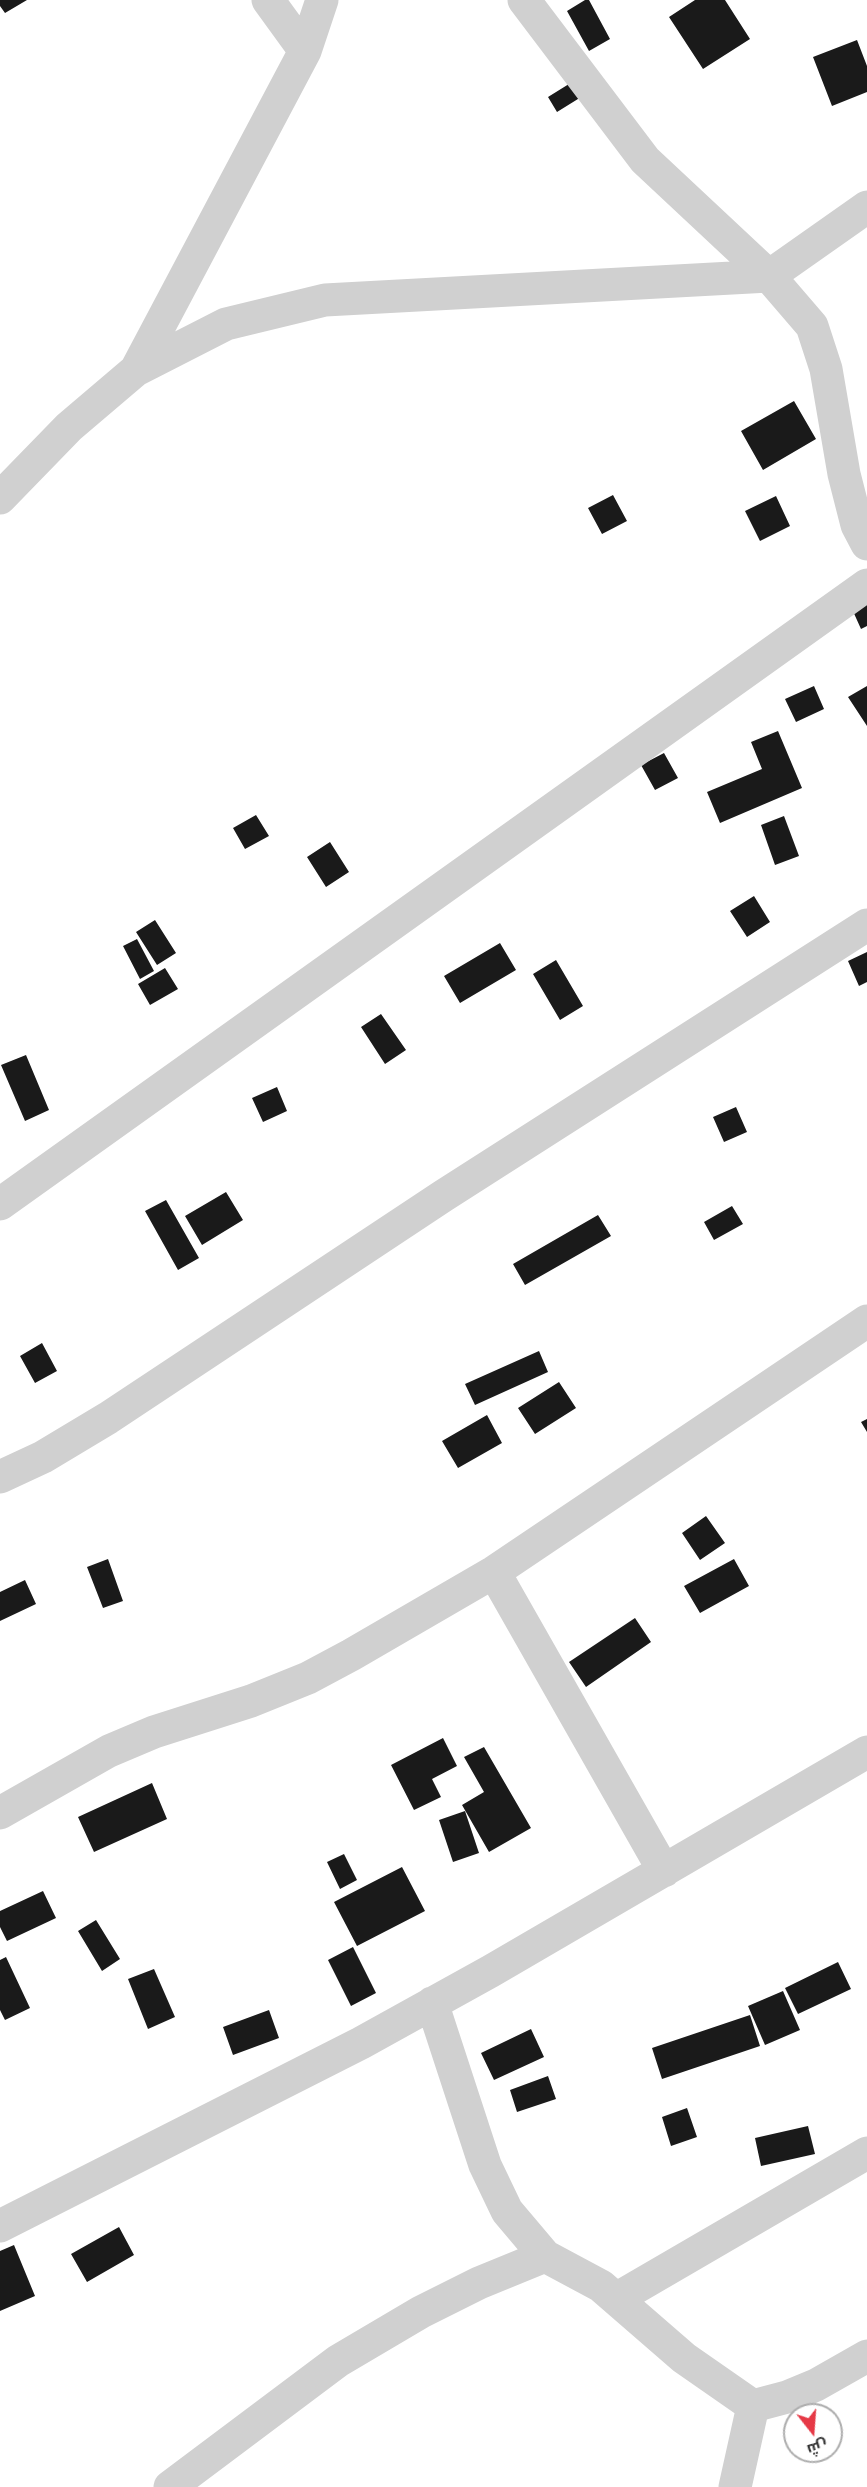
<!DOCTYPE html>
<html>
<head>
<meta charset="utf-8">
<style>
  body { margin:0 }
  #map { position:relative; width:867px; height:2487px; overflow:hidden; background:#fff; font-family:Quicksand,Cairo,sans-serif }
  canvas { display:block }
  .north { position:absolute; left:783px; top:2403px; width:60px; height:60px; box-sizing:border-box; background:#fff; border:2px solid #adadad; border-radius:50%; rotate:163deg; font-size:16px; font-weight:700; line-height:24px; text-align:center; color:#333 }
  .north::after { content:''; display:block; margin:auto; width:21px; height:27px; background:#e63946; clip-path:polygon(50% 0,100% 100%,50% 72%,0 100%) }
</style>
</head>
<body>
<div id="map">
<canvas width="867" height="2487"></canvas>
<div class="north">ش</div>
</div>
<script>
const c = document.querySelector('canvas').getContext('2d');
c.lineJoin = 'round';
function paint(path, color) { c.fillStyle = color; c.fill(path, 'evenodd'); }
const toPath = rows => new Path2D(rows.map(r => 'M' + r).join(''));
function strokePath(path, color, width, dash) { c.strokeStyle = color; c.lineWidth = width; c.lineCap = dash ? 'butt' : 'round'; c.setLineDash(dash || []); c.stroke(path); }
const building = toPath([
  [0,0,27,0,5,13,0,6],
  [585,0,589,0,610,39,589,51,567,11],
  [695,0,725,0,750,39,703,69,669,17],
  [857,40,867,66,867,92,832,106,813,57],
  [577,79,586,94,557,112,548,97],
  [794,401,816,439,763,470,741,431],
  [613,495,627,521,602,534,588,508],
  [776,496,790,526,760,541,745,511],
  [867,602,867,626,861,629,852,609],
  [814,686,824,709,796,722,785,699],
  [867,686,867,726,848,697],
  [778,731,802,788,720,823,707,792,762,769,751,742],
  [664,753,678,778,655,790,641,765],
  [256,815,269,836,245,849,233,828],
  [784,816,799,856,775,865,761,825],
  [330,842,349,872,326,887,307,857],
  [754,896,770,922,747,937,730,911],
  [155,920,176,953,157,965,136,932],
  [137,939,154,971,140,979,123,946],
  [500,943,516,970,460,1003,444,976],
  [867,952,867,982,859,986,848,961],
  [556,960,583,1006,560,1020,533,974],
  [165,968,178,989,150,1005,138,984],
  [381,1014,406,1050,385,1064,361,1027],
  [26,1055,49,1110,25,1121,1,1065],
  [277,1087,287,1111,263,1122,252,1098],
  [736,1107,747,1132,724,1142,713,1117],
  [226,1192,243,1220,202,1245,185,1216],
  [166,1200,199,1258,178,1270,145,1211],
  [732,1206,743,1224,714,1240,704,1222],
  [598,1215,611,1236,525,1285,513,1264],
  [42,1343,57,1371,35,1383,20,1356],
  [539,1351,548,1372,475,1405,465,1384],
  [559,1382,576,1408,535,1434,518,1408],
  [487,1415,502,1443,458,1468,442,1441],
  [867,1419,867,1432,861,1422],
  [706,1516,725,1543,700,1560,682,1533],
  [108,1559,123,1601,103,1608,87,1567],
  [734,1559,749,1586,700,1613,684,1586],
  [25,1580,36,1604,0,1621,0,1592],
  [635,1618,651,1642,586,1687,569,1662],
  [443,1738,457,1766,432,1779,441,1797,414,1810,391,1765],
  [484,1747,531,1828,489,1852,462,1805,484,1792,464,1757],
  [152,1783,167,1819,94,1852,78,1817],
  [465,1811,479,1853,453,1862,439,1820],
  [344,1854,357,1880,340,1889,327,1862],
  [402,1867,425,1911,357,1946,334,1902],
  [43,1891,56,1918,7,1941,0,1927,0,1911],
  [96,1920,120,1959,102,1971,78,1931],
  [353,1947,376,1993,351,2006,328,1960],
  [6,1957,30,2008,5,2020,0,2010,0,1960],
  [838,1962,851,1989,798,2014,785,1988],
  [154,1969,175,2017,148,2029,128,1979],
  [783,1991,800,2030,765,2045,748,2006],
  [269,2010,279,2038,233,2055,223,2027],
  [750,2015,760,2046,662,2079,652,2048],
  [531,2029,544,2057,494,2080,481,2053],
  [548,2076,556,2099,517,2112,510,2090],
  [687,2108,697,2137,671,2146,662,2117],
  [808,2126,815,2154,761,2166,755,2138],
  [119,2227,134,2255,87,2282,71,2254],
  [14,2245,35,2296,0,2311,0,2251]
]);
const minor = toPath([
  [268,0,305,51],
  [524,0,645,160,769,276,812,326,826,369,844,474,857,525,867,544],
  [136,370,305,51,322,0],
  [0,498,69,427,136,370,226,324,325,300,769,276,867,207],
  [0,1204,867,585],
  [0,1477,43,1457,108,1418,443,1196,867,925],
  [494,1572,664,1871],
  [0,1813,109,1751,154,1732,251,1701,308,1678,351,1655,494,1572,867,1321],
  [432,2003,485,2165,507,2211,545,2256,601,2286,684,2358,753,2406,787,2397,816,2385,867,2356],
  [0,2226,361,2043,491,1971,867,1752],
  [616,2299,867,2153],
  [170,2487,338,2361,421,2312,479,2283,545,2256],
  [735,2487,753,2406]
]);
paint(building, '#1a1a1a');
strokePath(minor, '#d0d0d0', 33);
</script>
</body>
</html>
